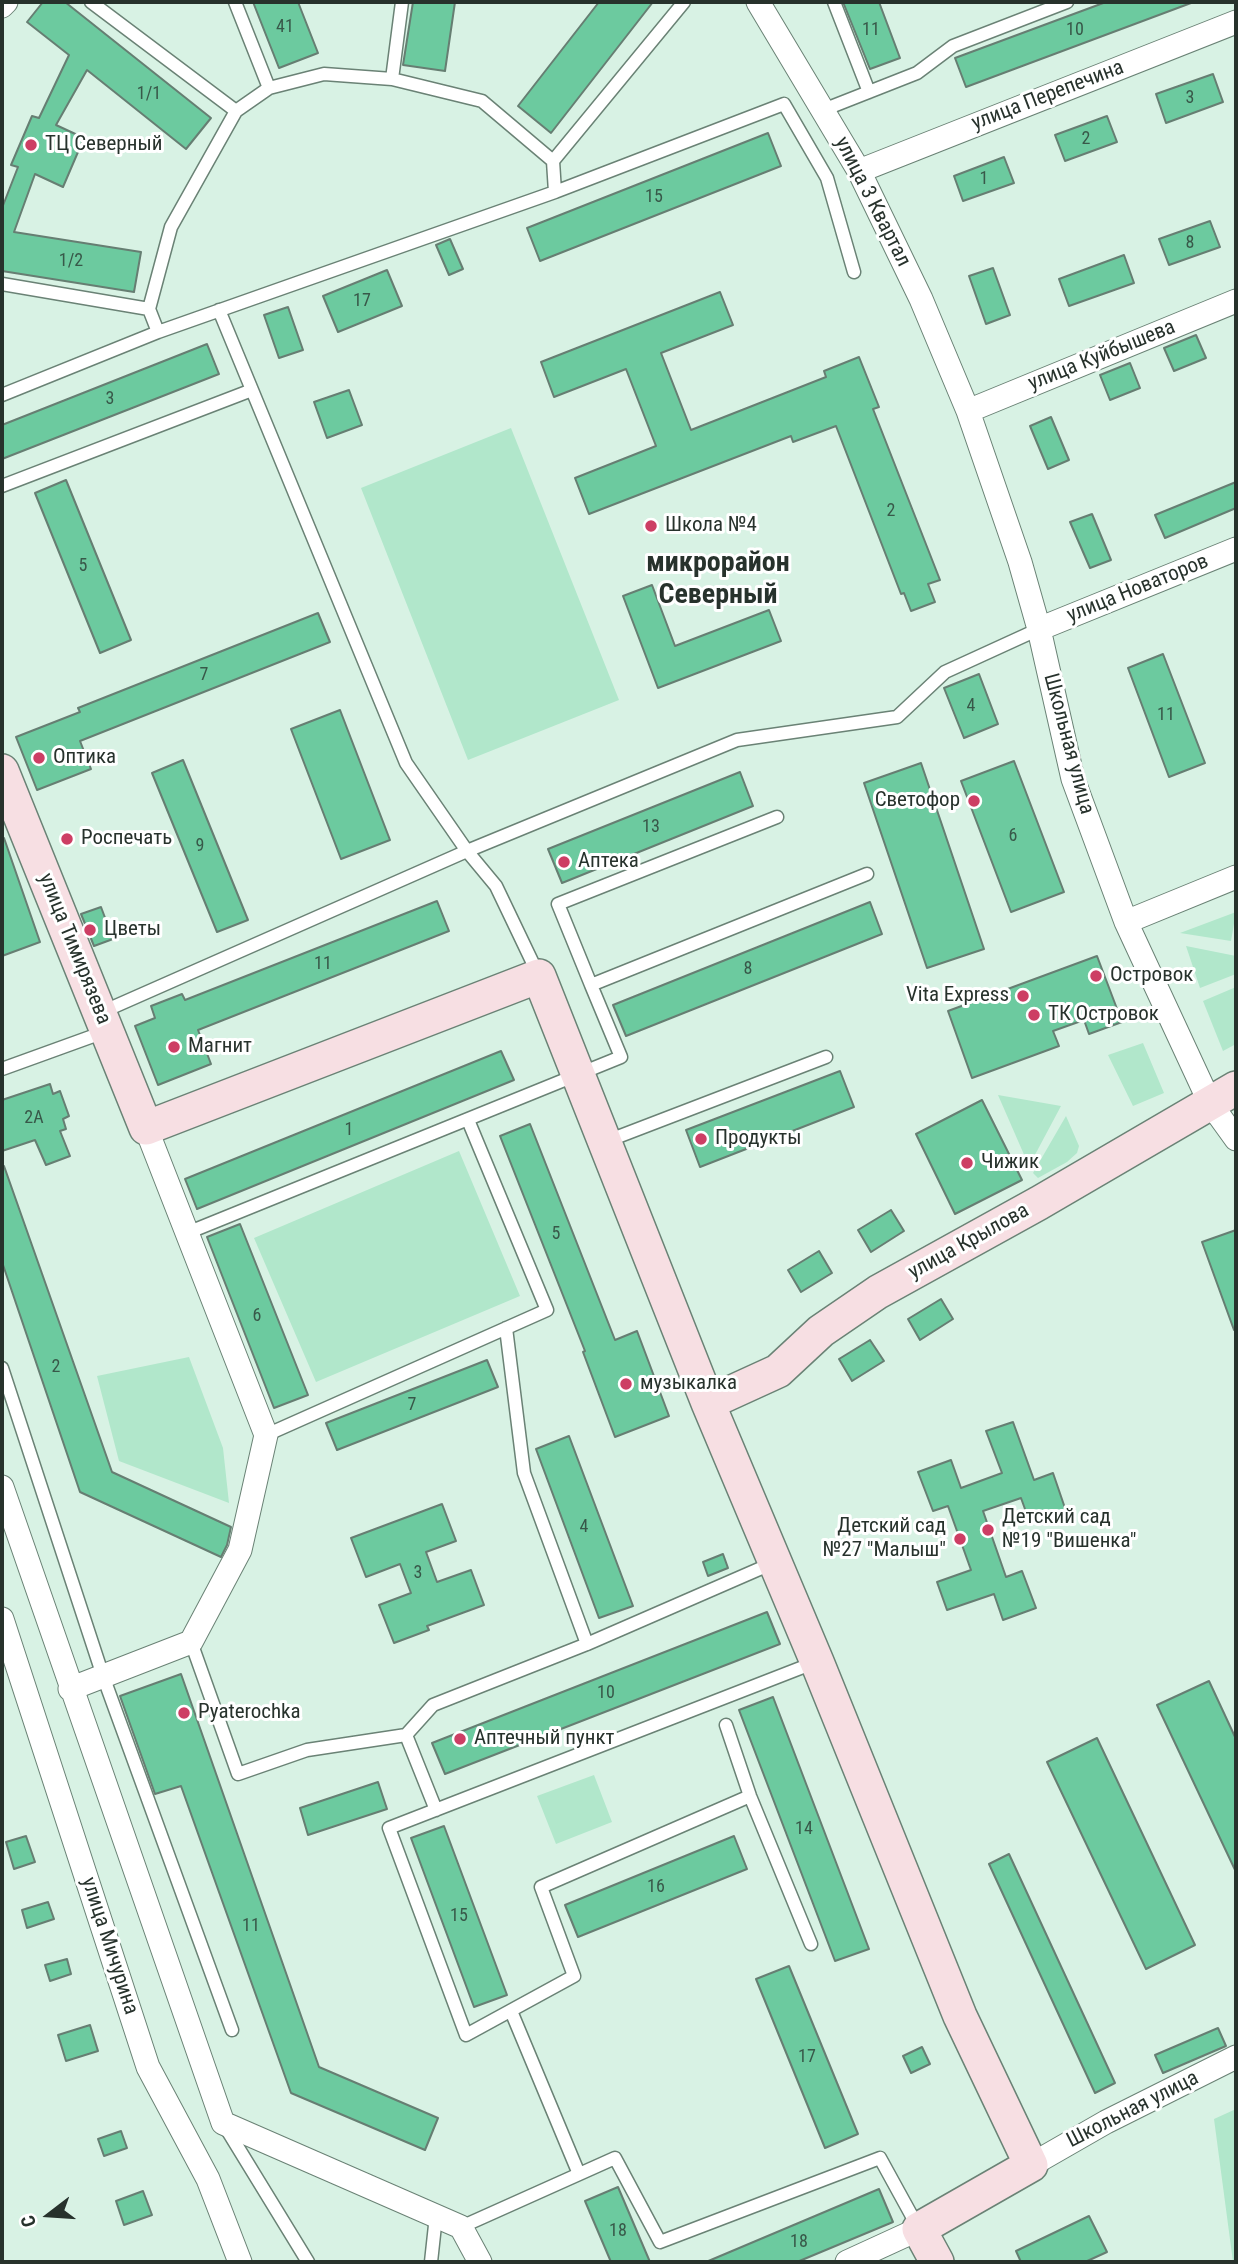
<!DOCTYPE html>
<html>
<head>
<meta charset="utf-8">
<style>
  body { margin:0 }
  #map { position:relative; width:1238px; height:2264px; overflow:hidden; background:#d8f2e4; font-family:"Roboto Condensed",sans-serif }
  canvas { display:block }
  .frame { position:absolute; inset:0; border:4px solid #27322c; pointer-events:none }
  .north { position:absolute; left:14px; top:2180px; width:70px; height:70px; -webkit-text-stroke:5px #fff; paint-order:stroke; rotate:253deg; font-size:19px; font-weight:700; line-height:28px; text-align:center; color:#27322c }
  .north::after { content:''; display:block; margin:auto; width:24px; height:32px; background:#27322c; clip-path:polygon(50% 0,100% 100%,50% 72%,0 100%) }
</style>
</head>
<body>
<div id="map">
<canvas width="1238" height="2264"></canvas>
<div class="frame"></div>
<div class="north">С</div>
</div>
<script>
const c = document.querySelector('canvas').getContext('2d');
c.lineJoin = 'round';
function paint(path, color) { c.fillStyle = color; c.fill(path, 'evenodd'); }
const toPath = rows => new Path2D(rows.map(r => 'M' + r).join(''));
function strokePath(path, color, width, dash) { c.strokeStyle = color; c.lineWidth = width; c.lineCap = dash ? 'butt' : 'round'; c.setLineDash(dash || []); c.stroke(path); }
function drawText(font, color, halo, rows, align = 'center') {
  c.font = font + ' "Roboto Condensed",sans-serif'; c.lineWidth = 6; c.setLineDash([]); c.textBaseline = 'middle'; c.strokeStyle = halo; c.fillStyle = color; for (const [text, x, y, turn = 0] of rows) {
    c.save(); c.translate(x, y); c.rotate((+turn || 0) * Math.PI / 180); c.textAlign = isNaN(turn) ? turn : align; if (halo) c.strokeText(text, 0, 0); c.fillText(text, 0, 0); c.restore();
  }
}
const green = toPath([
  [511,428,619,700,468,760,361,488],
  [1236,912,1231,941,1180,933],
  [1186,946,1236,956,1236,974,1200,988],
  [1236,987,1236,1044,1223,1051,1203,1001],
  [1143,1043,1164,1093,1133,1106,1108,1055],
  [998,1095,1061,1106,1029,1166],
  [1066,1116,1079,1146,1077,1153,1067,1162,1038,1178,1033,1173],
  [459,1151,520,1296,316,1382,254,1238],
  [189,1357,223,1448,229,1503,119,1461,97,1376],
  [594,1775,612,1822,556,1844,537,1796],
  [1236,2109,1236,2262,1233,2262,1214,2119]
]);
const building = toPath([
  [43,2,65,2,211,118,186,149,87,70,56,125,84,138,63,187,35,174,14,232,141,252,134,292,2,271,2,208,18,167,11,165,32,116,39,118,69,55,27,22,43,2],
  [253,2,298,2,318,53,279,68,253,2],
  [413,2,455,2,445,71,403,65,413,2],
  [599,2,653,2,551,133,518,106,599,2],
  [843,2,879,2,900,58,870,69,843,2],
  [1106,2,1191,3,966,87,955,58,1106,2],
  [1213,74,1223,102,1166,123,1156,94,1213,74],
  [1107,116,1117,142,1065,161,1055,135,1107,116],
  [768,133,781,166,540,261,527,228,768,133],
  [1004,157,1014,183,963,201,954,176,1004,157],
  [1210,221,1220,247,1169,265,1159,239,1210,221],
  [450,239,463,269,449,275,436,245,450,239],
  [1124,255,1134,283,1069,306,1059,279,1124,255],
  [993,268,1010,315,986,324,969,276,993,268],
  [387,270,402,306,338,332,323,296,387,270],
  [720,292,733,325,661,353,691,430,826,377,824,371,859,357,879,407,873,409,940,580,928,584,935,602,911,611,904,593,901,594,836,426,793,442,791,436,589,514,575,478,656,446,626,369,554,397,541,362,720,292],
  [288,307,303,350,279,358,264,315,288,307],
  [1196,335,1206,358,1174,371,1164,348,1196,335],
  [207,344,219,374,2,459,2,425,207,344],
  [1130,363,1140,388,1110,400,1100,375,1130,363],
  [349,390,362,425,327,438,314,402,349,390],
  [1051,417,1069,460,1048,469,1030,426,1051,417],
  [66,480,131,640,100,653,35,493,66,480],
  [1236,482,1236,508,1165,538,1155,515,1236,482],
  [1092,514,1111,560,1090,568,1070,522,1092,514],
  [652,585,675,646,769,610,781,641,658,688,623,596,652,585],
  [318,613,330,642,80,741,91,769,37,790,16,737,80,712,78,708,318,613],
  [1163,654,1205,763,1169,777,1128,668,1163,654],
  [979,674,998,724,964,738,944,688,979,674],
  [340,710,390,840,341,859,291,729,340,710],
  [183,760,248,920,217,932,152,773,183,760],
  [1014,761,1064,892,1011,912,961,781,1014,761],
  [921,763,984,949,927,968,864,783,921,763],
  [740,772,753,806,562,883,548,849,740,772],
  [4,838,40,942,2,956,2,839,4,838],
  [437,901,449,931,198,1030,211,1064,158,1085,135,1026,155,1018,151,1006,182,994,185,1000,437,901],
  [870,902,882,934,626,1036,613,1005,870,902],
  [101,907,113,939,94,946,81,914,101,907],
  [1097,956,1122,1022,1089,1034,1084,1020,1053,1031,1059,1046,972,1078,948,1011,1097,956],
  [501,1051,514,1080,197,1209,185,1179,501,1051],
  [840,1071,854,1107,700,1167,686,1130,840,1071],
  [50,1084,53,1094,60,1091,69,1116,63,1119,66,1129,60,1131,70,1156,46,1165,35,1140,2,1151,2,1100,50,1084],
  [982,1100,1022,1180,955,1214,916,1134,982,1100],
  [530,1124,615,1340,637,1331,669,1416,615,1437,583,1352,585,1351,500,1136,530,1124],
  [4,1166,112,1472,231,1527,227,1545,221,1557,80,1492,2,1262,2,1167,4,1166],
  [891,1210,904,1231,871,1252,858,1230,891,1210],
  [240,1224,308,1395,274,1408,207,1237,240,1224],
  [1236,1230,1236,1330,1234,1330,1202,1242,1236,1230],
  [819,1251,832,1273,801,1292,788,1270,819,1251],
  [941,1299,953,1319,920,1340,908,1319,941,1299],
  [870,1340,884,1361,852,1381,839,1359,870,1340],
  [487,1360,498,1387,337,1450,326,1423,487,1360],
  [1013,1422,1034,1480,1053,1473,1066,1511,1030,1523,1021,1498,983,1511,1006,1577,1022,1571,1036,1608,1003,1620,994,1594,947,1610,937,1582,971,1570,948,1506,933,1511,918,1472,951,1460,961,1488,1002,1473,986,1431,1013,1422],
  [569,1436,633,1606,599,1618,536,1449,569,1436],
  [442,1504,456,1541,426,1552,437,1582,471,1570,484,1605,427,1626,429,1630,394,1643,379,1605,411,1593,400,1564,366,1577,351,1538,442,1504],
  [723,1554,728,1568,708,1576,703,1562,723,1554],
  [767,1612,780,1644,445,1774,432,1743,767,1612],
  [181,1674,319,2067,438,2118,425,2150,291,2093,181,1786,155,1794,120,1696,181,1674],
  [1209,1681,1236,1739,1236,1872,1157,1705,1209,1681],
  [773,1697,869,1949,835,1961,739,1710,773,1697],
  [1097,1738,1195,1945,1146,1969,1047,1762,1097,1738],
  [378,1782,387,1809,308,1835,300,1808,378,1782],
  [444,1826,507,1995,474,2007,411,1838,444,1826],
  [26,1836,35,1862,14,1869,6,1842,26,1836],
  [734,1836,747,1869,578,1937,565,1905,734,1836],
  [1009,1854,1115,2083,1095,2093,989,1864,1009,1854],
  [48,1902,54,1919,27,1928,22,1910,48,1902],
  [67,1959,71,1974,50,1981,45,1965,67,1959],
  [789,1966,858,2134,825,2148,756,1979,789,1966],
  [90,2025,98,2051,66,2061,58,2035,90,2025],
  [1218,2028,1226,2046,1163,2073,1155,2055,1218,2028],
  [922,2047,930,2064,911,2073,903,2056,922,2047],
  [121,2131,127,2148,104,2156,98,2139,121,2131],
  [618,2187,650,2262,611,2262,585,2201,618,2187],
  [879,2189,893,2222,797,2262,706,2262,879,2189],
  [143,2191,152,2215,124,2225,116,2201,143,2191],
  [1089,2216,1107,2252,1085,2262,1021,2262,1016,2251,1089,2216]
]);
const lane = toPath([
  [91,2,236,111],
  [235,2,269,88],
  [834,2,869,92],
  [392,79,402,2],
  [823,110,917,73,953,46,1067,2],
  [553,161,684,2],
  [2,284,149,309],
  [219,310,406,763,467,851,496,886,539,976],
  [158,332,149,309,171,227,236,111,269,88,324,74,392,79,482,101,553,161,555,192],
  [2,395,158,332,555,192,784,104,827,178,854,272],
  [2,486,252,390],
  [591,985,558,904,777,817],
  [102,1012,467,851,737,740,897,717,945,672,1039,629],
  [2,1069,107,1031],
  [607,1141,826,1057],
  [187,1233,621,1057,591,985,867,874],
  [506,1328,524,1473,587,1644],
  [2,1368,103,1676,232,2030],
  [266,1435,547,1310,468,1120],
  [191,1642,238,1774,307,1750,406,1735],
  [726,1725,750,1796,811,1944],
  [750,1796,541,1887,574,1976,466,2035,389,1828,816,1662],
  [436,1810,406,1735,433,1705,587,1644,773,1563],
  [511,2011,579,2174],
  [226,2128,308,2262],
  [461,2227,615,2158,660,2242,880,2158,919,2229],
  [431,2262,436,2216]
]);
const street = toPath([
  [758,2,859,171,921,299,968,411,1020,562,1039,629,1073,779,1126,922,1210,1103,1236,1139],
  [2,6,6,2],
  [859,171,1236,22],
  [968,411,1236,301],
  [1039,629,1236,549],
  [1126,922,1236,877],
  [2,1487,223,2123,461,2227,480,2262],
  [2,1619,148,2067,208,2179,240,2262],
  [70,1689,191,1642,240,1550,266,1435,146,1128],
  [1031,2165,1106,2122,1236,2057],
  [847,2262,919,2229]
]);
const secondary = toPath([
  [2,771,146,1128,539,976,708,1403,817,1662,960,2016,1031,2165,919,2229,937,2262],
  [708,1403,778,1371,821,1331,878,1292,1039,1203,1236,1088]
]);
const markers = [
  [31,145,7,"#cd3e64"],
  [651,526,7,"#cd3e64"],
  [39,758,7,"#cd3e64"],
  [974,801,7,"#cd3e64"],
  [67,839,7,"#cd3e64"],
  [564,862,7,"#cd3e64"],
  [90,930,7,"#cd3e64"],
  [1096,976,7,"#cd3e64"],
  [1023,996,7,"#cd3e64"],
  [1034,1015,7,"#cd3e64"],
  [174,1047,7,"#cd3e64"],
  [701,1139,7,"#cd3e64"],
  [967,1163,7,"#cd3e64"],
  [626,1384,7,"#cd3e64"],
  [988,1530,7,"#cd3e64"],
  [960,1539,7,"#cd3e64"],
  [184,1713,7,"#cd3e64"],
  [460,1739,7,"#cd3e64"]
];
const numberNames = [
  ["41",285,27],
  ["11",871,30],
  ["10",1075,30],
  ["1/1",149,94],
  ["3",1190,98],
  ["2",1086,139],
  ["1",984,179],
  ["15",654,197],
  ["8",1190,243],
  ["1/2",71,261],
  ["17",362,301],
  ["3",110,399],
  ["2",891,511],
  ["5",83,566],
  ["7",204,675],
  ["4",971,706],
  ["11",1166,715],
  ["13",651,827],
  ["6",1013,836],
  ["9",200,846],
  ["11",323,964],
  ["8",748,969],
  ["2А",34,1118],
  ["1",349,1130],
  ["5",556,1234],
  ["6",257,1316],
  ["2",56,1367],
  ["7",412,1405],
  ["4",584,1527],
  ["3",418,1573],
  ["10",606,1693],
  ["14",804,1829],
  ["16",656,1887],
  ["15",459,1916],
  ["11",251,1926],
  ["17",807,2057],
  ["18",618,2231],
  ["18",799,2242]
];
const streetNames = [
  ["улица Перепечина",1048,96,-21],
  ["улица 3 Квартал",872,202,63],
  ["улица Куйбышева",1102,356,-22],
  ["улица Новаторов",1138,589,-22],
  ["Школьная улица",1068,744,75],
  ["улица Тимирязева",74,949,68],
  ["улица Крылова",969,1242,-29],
  ["улица Мичурина",109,1946,72],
  ["Школьная улица",1133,2110,-27]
];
const poiNames = [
  ["ТЦ Северный",45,145],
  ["Школа №4",665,526],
  ["Оптика",53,758],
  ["Светофор",960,801,"right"],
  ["Роспечать",81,839],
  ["Аптека",578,862],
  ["Цветы",104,930],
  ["Островок",1110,976],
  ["Vita Express",1009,996,"right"],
  ["ТК Островок",1048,1015],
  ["Магнит",188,1047],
  ["Продукты",715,1139],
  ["Чижик",981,1163],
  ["музыкалка",640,1384],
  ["Детский сад",1002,1518],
  ["№19 \"Вишенка\"",1002,1542],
  ["Детский сад",946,1527,"right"],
  ["№27 \"Малыш\"",946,1551,"right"],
  ["Pyaterochka",198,1713],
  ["Аптечный пункт",474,1739]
];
const districtNames = [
  ["микрорайон",718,564],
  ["Северный",718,596]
];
paint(green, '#b1e7cb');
paint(building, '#6cca9f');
strokePath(building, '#667e72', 2);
strokePath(lane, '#6a8275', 15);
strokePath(street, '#6a8275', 25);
strokePath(secondary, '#6a8275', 36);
strokePath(lane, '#fff', 12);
strokePath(street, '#fff', 23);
strokePath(secondary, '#f7dfe3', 33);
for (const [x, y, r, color] of markers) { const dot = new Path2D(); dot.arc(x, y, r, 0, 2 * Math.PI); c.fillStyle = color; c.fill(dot); strokePath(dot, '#fff', 2.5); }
drawText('18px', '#385849', null, numberNames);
drawText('21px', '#27322c', '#fff', streetNames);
drawText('21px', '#27322c', '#fff', poiNames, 'left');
drawText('bold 28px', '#27322c', '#fff', districtNames);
</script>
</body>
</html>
